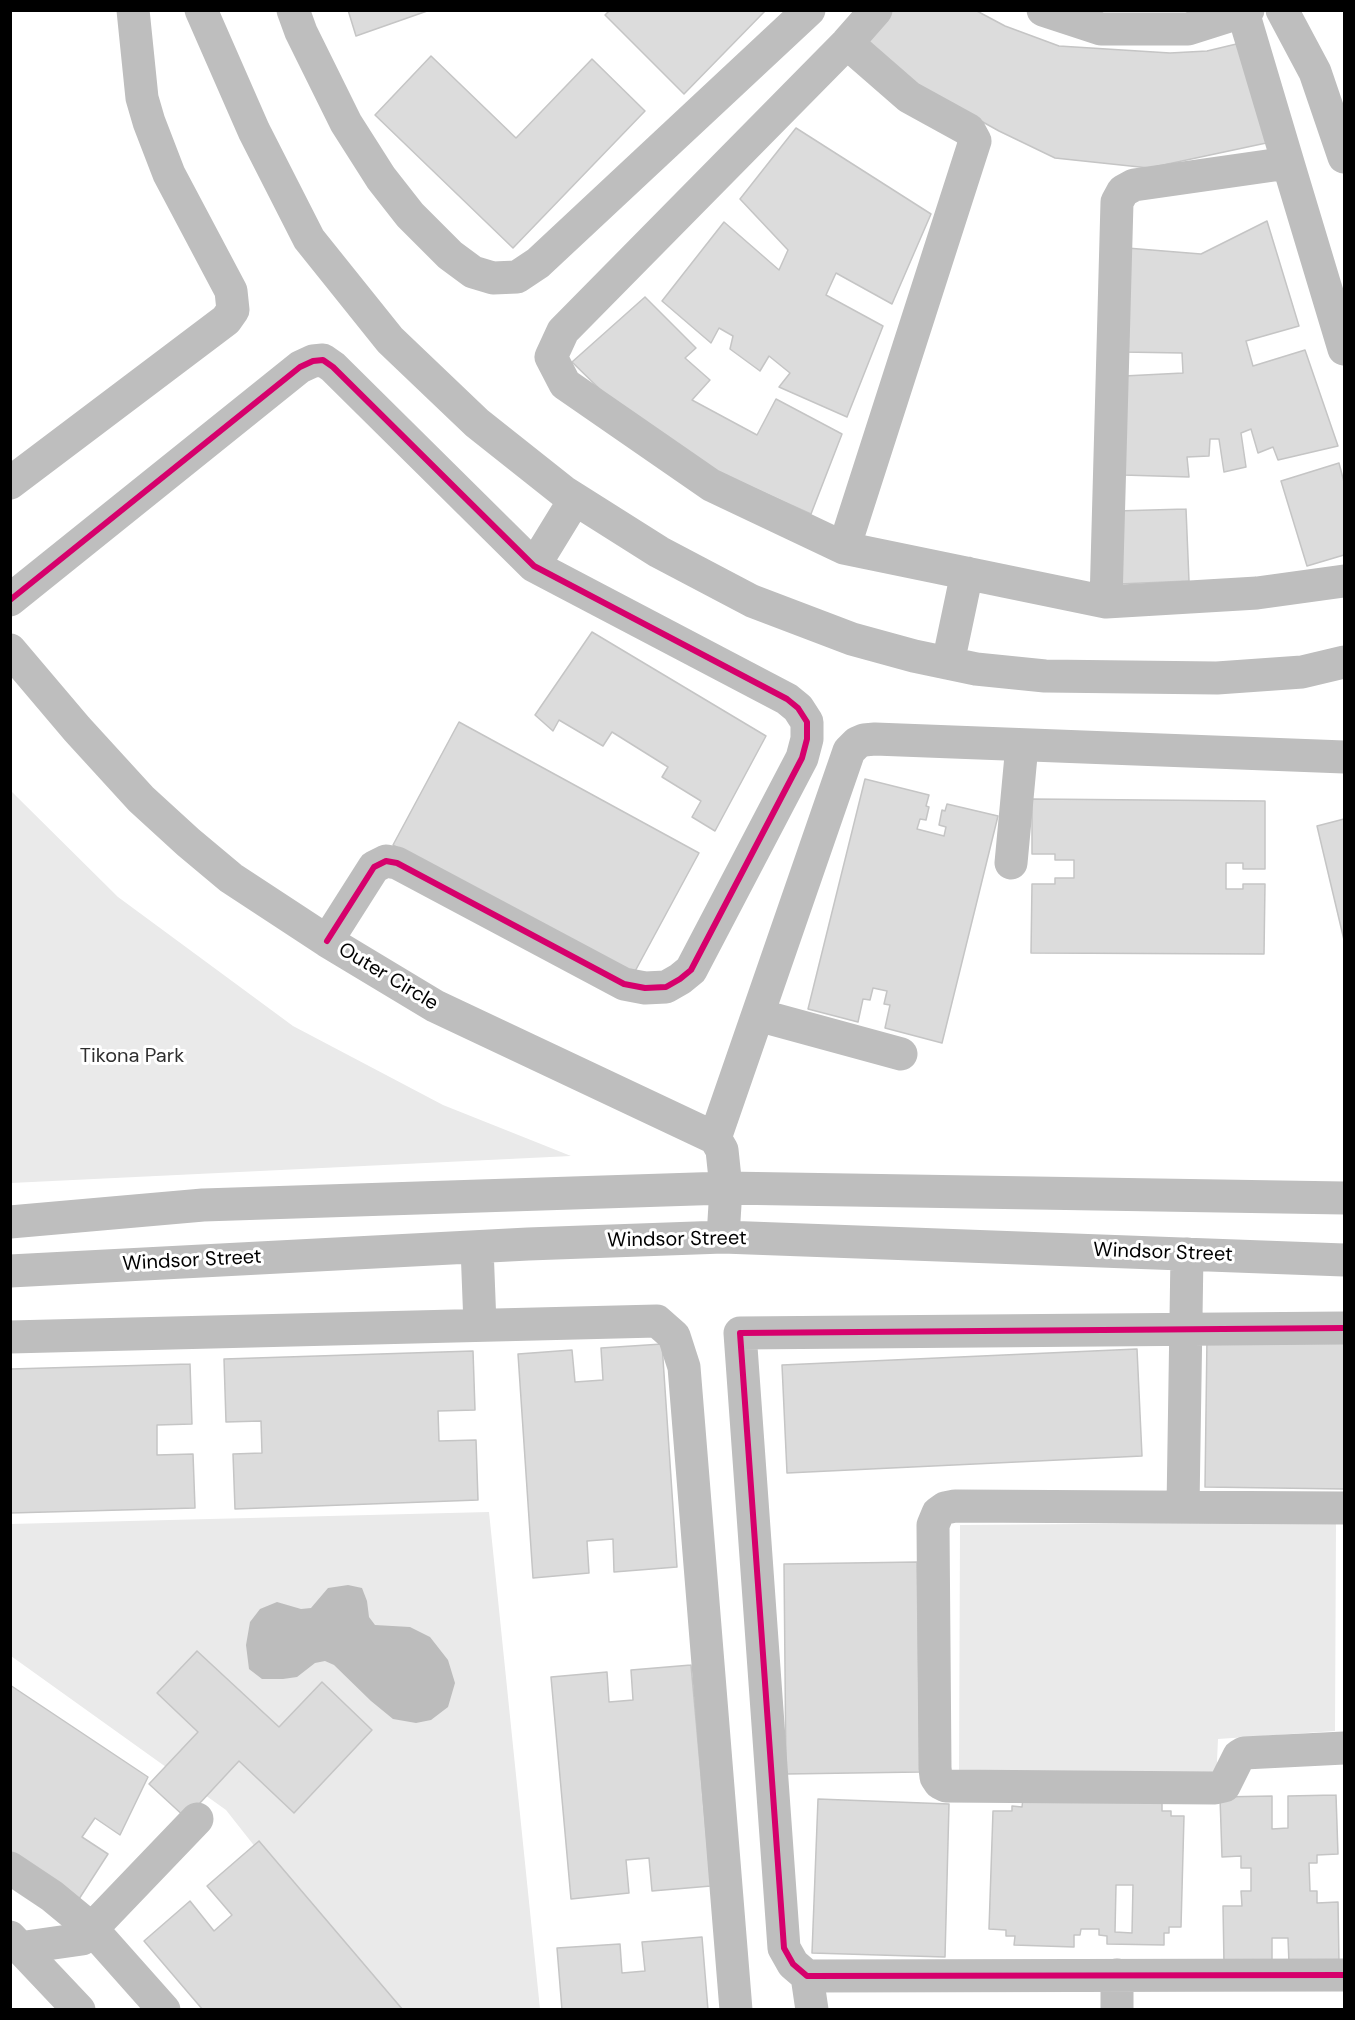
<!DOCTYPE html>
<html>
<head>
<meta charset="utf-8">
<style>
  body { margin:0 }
  #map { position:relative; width:1355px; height:2020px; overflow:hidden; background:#fff; font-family:"DM Sans",sans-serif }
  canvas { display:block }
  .frame { position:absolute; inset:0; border:12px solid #000; pointer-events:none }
</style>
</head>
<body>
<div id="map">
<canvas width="1355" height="2020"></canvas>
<div class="frame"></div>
</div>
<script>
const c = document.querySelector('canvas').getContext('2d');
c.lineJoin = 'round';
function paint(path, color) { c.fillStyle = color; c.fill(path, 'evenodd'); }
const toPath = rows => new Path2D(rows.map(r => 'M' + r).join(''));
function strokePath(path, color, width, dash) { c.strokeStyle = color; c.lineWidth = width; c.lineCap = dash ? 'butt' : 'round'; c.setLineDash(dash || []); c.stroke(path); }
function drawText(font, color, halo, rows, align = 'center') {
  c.font = font + ' "DM Sans",sans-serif'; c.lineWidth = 6; c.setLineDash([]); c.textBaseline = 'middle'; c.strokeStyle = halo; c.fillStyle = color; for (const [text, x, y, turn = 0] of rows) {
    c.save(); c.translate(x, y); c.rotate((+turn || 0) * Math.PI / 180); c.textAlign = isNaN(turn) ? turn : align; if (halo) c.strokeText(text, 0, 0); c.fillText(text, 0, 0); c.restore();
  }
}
const green = toPath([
  [11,791,118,897,293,1026,443,1105,571,1156,11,1183],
  [489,1512,540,2009,383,2009,226,1810,11,1656,10,1524],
  [1336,1522,1335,1731,1218,1739,1216,1782,959,1780,960,1525]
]);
const water = toPath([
  [348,1585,362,1588,367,1601,369,1617,375,1625,410,1627,430,1637,448,1660,455,1683,448,1707,431,1720,416,1723,393,1719,371,1701,334,1665,325,1661,315,1663,297,1677,283,1679,262,1679,249,1669,246,1645,250,1622,260,1609,277,1602,301,1609,311,1608,328,1588]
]);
const building = toPath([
  [348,10,430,10,356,36,348,10],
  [610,10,766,10,684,94,605,15,610,10],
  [888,10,975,10,1005,26,1059,46,1170,53,1207,51,1249,41,1271,142,1149,168,1055,158,999,131,918,86,865,43,888,10],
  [431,56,516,138,592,59,645,111,513,248,375,115,431,56],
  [796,128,931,214,892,304,836,273,826,295,883,326,847,417,779,387,790,373,769,356,760,371,730,349,733,336,719,328,711,343,662,301,724,222,779,270,788,250,740,199,796,128],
  [1267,221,1299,326,1246,341,1253,366,1305,350,1338,446,1278,460,1273,447,1258,453,1251,429,1241,433,1246,467,1224,472,1219,439,1210,439,1209,456,1187,457,1189,477,1123,475,1124,376,1183,373,1182,353,1123,352,1127,248,1201,254,1267,221],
  [645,297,696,348,685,358,710,380,692,400,757,435,776,399,842,434,811,514,657,445,572,362,645,297],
  [1339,463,1344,482,1344,555,1307,566,1281,481,1339,463],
  [1186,509,1189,581,1119,584,1116,511,1186,509],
  [592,632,766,736,715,831,692,817,701,801,662,777,668,767,612,732,603,746,559,720,553,731,535,715,592,632],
  [459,722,699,853,633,975,393,845,459,722],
  [865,779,929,795,926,806,929,807,926,820,920,819,917,829,944,836,946,827,939,825,942,810,945,811,947,804,998,816,942,1043,885,1028,890,1005,884,1004,887,991,873,988,870,1000,863,999,858,1022,808,1009,865,779],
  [1032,799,1265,801,1265,869,1243,869,1243,863,1226,863,1226,889,1243,889,1243,884,1265,884,1264,954,1031,953,1032,884,1055,884,1055,878,1074,878,1074,860,1055,860,1055,854,1032,854,1032,799],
  [1344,819,1344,940,1317,826,1344,819],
  [1207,1337,1344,1339,1344,1489,1205,1487,1207,1337],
  [662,1344,677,1567,614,1572,613,1539,587,1541,589,1573,533,1578,518,1354,572,1350,575,1382,603,1380,601,1348,662,1344],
  [1137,1349,1142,1456,787,1473,782,1365,1137,1349],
  [473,1351,475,1410,438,1411,439,1441,476,1440,478,1500,235,1509,233,1454,262,1453,261,1421,226,1422,224,1359,473,1351],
  [190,1364,192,1424,157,1425,157,1455,193,1454,195,1508,10,1513,10,1369,190,1364],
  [917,1562,920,1772,786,1774,784,1564,917,1562],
  [197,1651,279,1727,322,1682,372,1730,294,1813,239,1761,186,1818,149,1784,198,1732,157,1693,197,1651],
  [691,1665,711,1886,652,1891,649,1858,626,1860,629,1893,571,1899,551,1677,607,1672,609,1702,633,1700,631,1670,691,1665],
  [10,1685,148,1777,120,1835,95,1818,82,1837,108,1854,79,1899,10,1854,10,1685],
  [1336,1795,1338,1854,1317,1855,1317,1863,1309,1863,1310,1891,1317,1891,1317,1903,1338,1902,1339,1963,1289,1964,1288,1938,1272,1938,1272,1964,1224,1965,1223,1906,1242,1906,1241,1891,1251,1891,1251,1868,1241,1868,1241,1856,1222,1857,1220,1797,1272,1796,1272,1829,1288,1828,1288,1796,1336,1795],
  [1023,1798,1162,1802,1162,1811,1171,1811,1171,1816,1184,1816,1181,1927,1169,1927,1169,1933,1164,1933,1164,1945,1107,1944,1107,1936,1099,1935,1099,1929,1081,1929,1080,1935,1074,1935,1074,1947,1014,1945,1015,1936,1006,1936,1006,1930,989,1929,993,1811,1012,1811,1012,1806,1022,1807,1023,1798],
  [818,1799,949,1804,945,1957,812,1953,818,1799],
  [259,1841,403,2010,203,2010,144,1941,190,1901,214,1931,232,1915,207,1886,259,1841],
  [1116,1885,1133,1885,1132,1933,1115,1932,1116,1885],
  [702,1937,708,2010,562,2010,557,1948,620,1944,622,1973,645,1971,642,1942,702,1937]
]);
const minor = toPath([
  [201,10,254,131,309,239,390,340,477,423,564,492,659,552,752,601,852,639,914,656,976,669,1045,676,1217,678,1302,672,1344,662],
  [293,10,301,32,346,123,381,178,410,215,450,255,473,272,493,278,517,277,538,263,809,10],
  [876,10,847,43,563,331,551,357,565,384,711,485,844,548,1106,602,1257,593,1344,581],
  [1043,10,1101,29,1188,29,1248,10],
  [1282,10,1315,72,1344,157],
  [1288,163,1344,349],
  [10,483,226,320,233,310,231,291,169,174,149,122,142,98,133,10],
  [844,548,975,141,969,130,909,97,847,43],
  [534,566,575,499],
  [10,600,300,367,313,361,323,360,333,367,534,566,787,699,798,708,807,722,807,739,802,758,691,970,680,979,666,987,645,988,624,984,397,863,386,861,374,867,327,941],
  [1106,602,1117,202,1123,191,1134,185,1288,163,1243,12],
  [10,650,77,729,141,799,188,842,231,878,327,941,435,1006,715,1138,722,1150,726,1188,723,1237],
  [948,663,967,573],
  [1011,863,1022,745],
  [758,1015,901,1054],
  [715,1138,849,751,857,743,864,740,875,739,1344,757],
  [10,1222,203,1205,726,1188,1344,1198],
  [477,1247,480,1325],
  [10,1271,528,1244,723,1237,1344,1260],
  [1344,1328,740,1333,784,1948,793,1964,807,1976,1344,1975],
  [10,1337,657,1321,674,1336,684,1367,736,2010],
  [1183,1507,1187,1254],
  [1344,1508,955,1506,945,1508,938,1513,933,1525,935,1768,936,1777,940,1783,946,1786,1215,1788,1224,1786,1239,1756,1244,1753,1344,1748],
  [10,1868,52,1896,92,1929,164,2010],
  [10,1937,79,2010],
  [19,1948,82,1939,197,1819],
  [1117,1975,1117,2010],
  [807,1976,812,2010]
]);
const cycleway = toPath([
  [10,600,300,367,313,361,323,360,333,367,534,566,787,699,798,708,807,722,807,739,802,758,691,970,680,979,666,987,645,988,624,984,397,863,386,861,374,867,327,941],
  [1344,1328,740,1333,784,1948,793,1964,807,1976,1344,1975]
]);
const streetNames = [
  ["Outer Circle",388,977,31],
  ["Windsor Street",677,1240,-1],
  ["Windsor Street",1163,1253,2],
  ["Windsor Street",192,1261,-3]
];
const parkNames = [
  ["Tikona Park",132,1057]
];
paint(green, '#eaeaea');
paint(water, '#bcbcbc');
paint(building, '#dcdcdc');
strokePath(building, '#c5c5c5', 1.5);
strokePath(minor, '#bebebe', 33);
strokePath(cycleway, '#d6006c', 6);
drawText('20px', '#000', '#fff', streetNames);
drawText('20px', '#2f2f2f', '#fff', parkNames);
</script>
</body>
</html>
